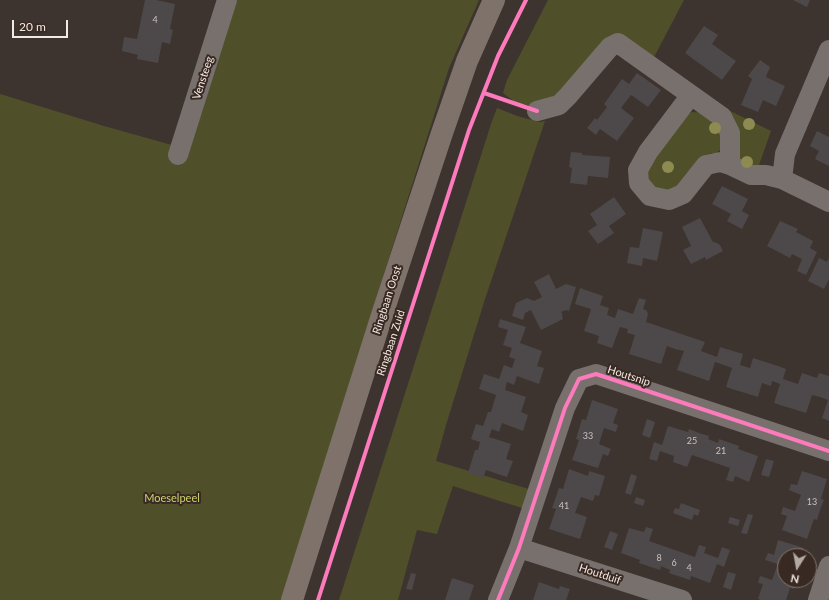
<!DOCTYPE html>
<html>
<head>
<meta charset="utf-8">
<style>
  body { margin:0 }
  #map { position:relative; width:829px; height:600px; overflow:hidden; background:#3d3430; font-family:Lato,sans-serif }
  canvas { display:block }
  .north { position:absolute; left:777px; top:548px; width:40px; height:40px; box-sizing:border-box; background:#382922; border:1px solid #837670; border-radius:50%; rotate:191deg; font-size:11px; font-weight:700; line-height:16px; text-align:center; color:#f3e9e4 }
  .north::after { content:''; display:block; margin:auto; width:14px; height:18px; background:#b3aaa5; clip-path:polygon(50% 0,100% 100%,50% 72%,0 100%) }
  .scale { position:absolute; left:12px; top:20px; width:56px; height:18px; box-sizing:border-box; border:2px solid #f3e9e4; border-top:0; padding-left:5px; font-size:12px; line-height:14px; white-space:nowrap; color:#f3e9e4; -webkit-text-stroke:3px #382922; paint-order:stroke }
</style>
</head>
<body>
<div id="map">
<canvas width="829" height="600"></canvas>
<div class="north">N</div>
<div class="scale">20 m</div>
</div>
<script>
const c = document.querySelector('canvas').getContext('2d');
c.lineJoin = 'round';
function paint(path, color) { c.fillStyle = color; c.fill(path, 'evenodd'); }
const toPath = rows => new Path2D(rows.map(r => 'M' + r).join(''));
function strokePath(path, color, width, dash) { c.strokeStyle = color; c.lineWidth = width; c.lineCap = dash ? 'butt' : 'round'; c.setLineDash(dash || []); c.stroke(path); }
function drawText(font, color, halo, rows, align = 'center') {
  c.font = font + ' Lato,sans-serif'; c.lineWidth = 4; c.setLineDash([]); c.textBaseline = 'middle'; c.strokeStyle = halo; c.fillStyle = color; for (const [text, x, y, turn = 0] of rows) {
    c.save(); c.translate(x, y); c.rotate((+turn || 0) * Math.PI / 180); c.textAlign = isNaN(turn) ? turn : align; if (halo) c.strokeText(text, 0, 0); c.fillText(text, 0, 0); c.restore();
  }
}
const green = toPath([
  [232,0,479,0,449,68,281,600,0,600,0,94,104,126,186,149],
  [548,0,684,0,654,57,631,41,560,102,536,107,516,103,503,93,507,80],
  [720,106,771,131,759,165,756,169,742,164],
  [497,108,517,116,532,120,540,122,545,121,485,299,446,425,436,461,532,490,525,509,453,486,437,534,417,530,398,600,339,600,492,121],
  [692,112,705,113,723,131,722,149,719,151,715,153,711,153,705,155,677,188,670,192,655,190,647,179,648,165,687,115]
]);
const building = toPath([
  [145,0,156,0,175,4,170,29,173,30,170,44,162,42,158,63,137,59,138,55,122,51,124,37,137,39],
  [793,0,810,0,807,7],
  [704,26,718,35,712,44,736,61,722,80,685,53],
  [760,60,770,67,766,77,785,86,776,106,763,100,758,112,741,105,752,79,748,76],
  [637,73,661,90,648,107,631,95,621,108,634,118,617,141,600,129,596,135,587,128,595,118,597,120,607,107,604,104,622,79,629,84],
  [817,131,829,137,829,166,815,159,819,151,810,146],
  [571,152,582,153,582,155,610,157,608,178,588,176,587,185,570,183,572,168,569,167],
  [722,186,748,199,742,211,749,215,742,229,727,221,731,214,712,204],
  [614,197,626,214,609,226,614,233,598,244,588,231,597,225,590,214],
  [700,218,713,242,717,243,720,245,723,251,706,260,705,257,691,264,683,250,691,246,682,227],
  [780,221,798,229,796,232,813,241,810,248,817,252,806,275,797,271,802,259,792,254,790,258,767,246],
  [643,228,663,232,657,261,643,258,642,266,627,263,630,247,639,248],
  [819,258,827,262,829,258,829,279,824,289,808,281],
  [549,274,556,289,566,284,576,287,569,311,566,310,561,312,563,315,562,315,563,319,541,330,531,310,525,313,523,320,512,316,516,303,527,298,534,301,542,297,534,282],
  [580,288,603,296,600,305,609,308,607,315,615,318,618,309,633,314,639,298,646,300,643,309,646,310,648,314,646,322,705,342,701,351,717,357,720,347,743,354,740,365,750,368,753,358,778,366,786,369,783,379,798,384,802,373,817,378,819,373,829,376,829,421,822,418,828,400,820,397,812,395,806,413,774,403,780,384,772,381,771,386,762,383,758,397,726,387,732,368,724,365,715,362,709,381,677,370,684,351,675,349,667,346,661,364,629,354,635,335,627,333,628,329,620,327,612,348,597,343,599,336,584,331,591,309,575,304],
  [500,319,526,327,520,343,542,351,537,366,544,368,539,384,517,376,514,385,507,382,505,390,526,397,521,412,528,415,523,431,502,423,499,432,492,429,489,437,511,444,506,459,513,461,507,477,486,470,483,478,468,473,475,450,478,450,480,442,471,439,476,424,483,426,488,412,491,412,496,395,479,389,484,374,499,379,504,365,512,368,515,359,509,357,512,348,503,345,508,330,498,327],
  [592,400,618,409,613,423,618,425,616,432,604,428,599,444,611,449,608,456,603,454,598,468,572,460,579,440,576,439,582,419,586,420],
  [647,419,655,422,650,438,642,435],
  [668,426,688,432,689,429,699,433,709,436,708,439,718,443,719,439,739,446,738,449,758,456,749,482,735,476,733,482,726,480,730,468,692,455,687,467,673,462,674,456,660,451,657,461,649,459,654,442,662,445],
  [766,459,774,461,769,477,761,475],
  [569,469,588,476,589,471,605,476,599,496,595,495,593,501,581,497,575,513,587,517,580,539,549,529,556,509,552,508,559,488,563,489],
  [802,471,827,479,821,499,824,500,820,510,817,520,814,519,807,539,782,530,787,516,781,514,783,507,795,511,801,495,789,490,791,484,797,485],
  [631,474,637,476,631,495,625,493],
  [636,497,645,500,643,506,634,503],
  [681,503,700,510,698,516,694,514,692,520,673,513,675,508,679,509],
  [748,514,753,515,747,534,741,533],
  [730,517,740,520,738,526,728,523],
  [646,527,653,529,649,541,695,557,699,545,706,547,704,553,718,558,722,547,730,550,724,567,717,564,710,583,691,576,690,580,669,573,670,570,661,566,660,570,639,563,640,560,621,553,629,528,644,532],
  [610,531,618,534,612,550,604,547],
  [778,540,804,548,801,556,785,556,785,580,797,580,794,589,790,588,786,600,761,600,758,599,763,584,758,583,760,576,772,580,778,564,765,560,768,553,774,555],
  [728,572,736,574,731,590,723,587],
  [411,573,416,574,412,590,406,589],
  [452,578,474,585,469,600,445,600],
  [539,582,559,589,560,586,570,589,566,600,533,600]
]);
const minor = toPath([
  [691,95,648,152,638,170,639,183,650,196,669,200,683,194,706,165,720,162,730,165],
  [537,111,559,105,568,96,610,47,618,43,722,117,730,133,730,165,751,175,766,175,782,179,829,202],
  [178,155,227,0],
  [782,179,785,154,829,50],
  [519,548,682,600],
  [498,600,519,548,565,408,579,379,596,374,829,451],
  [818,600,829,566]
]);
const primary = toPath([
  [292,600,382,315,441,136,467,61,494,0]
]);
const cycleway = toPath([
  [484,93,537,111],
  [318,600,469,130,498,56,526,0],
  [498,600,519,548,565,408,579,379,596,374,829,451]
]);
const trees = [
  [749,124],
  [715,128],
  [747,162],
  [668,167]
];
const numberNames = [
  ["4",155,20],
  ["33",588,436],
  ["25",692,441],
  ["21",721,451],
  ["13",812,502],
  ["41",564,506],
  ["8",659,558],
  ["6",674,563],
  ["4",689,568]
];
const streetNames = [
  ["Vensteeg",203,78,-72],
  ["Ringbaan Oost",387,300,-72],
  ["Ringbaan Zuid",391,343,-72],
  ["Houtsnip",629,376,18],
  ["Houtduif",600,574,18]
];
const parkNames = [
  ["Moeselpeel",172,498]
];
paint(green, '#4f502a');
paint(building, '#4d4849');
strokePath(minor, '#78706d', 20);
strokePath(primary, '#7e726a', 22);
strokePath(cycleway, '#fd7abc', 4);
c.fillStyle = '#8d8b52';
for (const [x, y] of trees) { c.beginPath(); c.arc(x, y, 6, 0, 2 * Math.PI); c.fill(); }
drawText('9px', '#cac1bd', null, numberNames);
drawText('11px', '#f3e9e4', '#382922', streetNames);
drawText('11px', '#ced36e', '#382922', parkNames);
</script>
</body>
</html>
